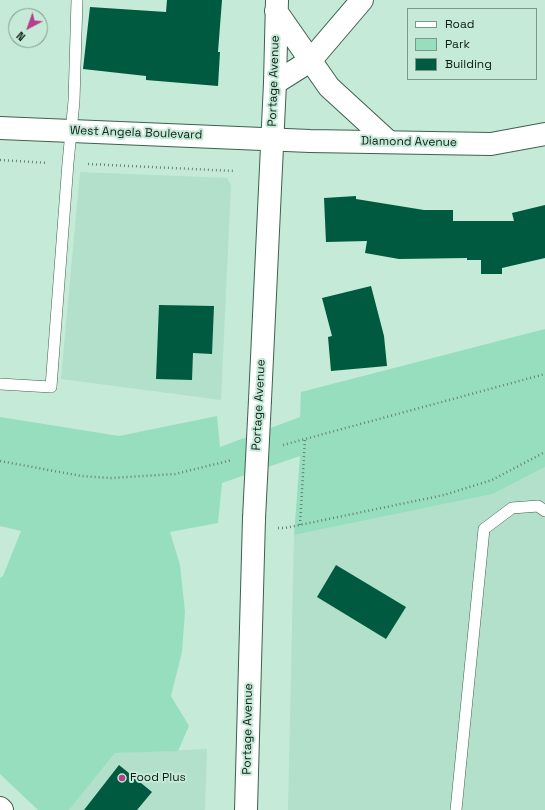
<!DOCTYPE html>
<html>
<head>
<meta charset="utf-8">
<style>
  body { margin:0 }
  #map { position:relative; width:545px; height:810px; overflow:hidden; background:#c5ead8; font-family:"Space Grotesk",sans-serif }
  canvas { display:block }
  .legend { position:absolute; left:407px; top:8px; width:130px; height:72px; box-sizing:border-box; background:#c5ead8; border:1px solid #7c988a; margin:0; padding:5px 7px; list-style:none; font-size:12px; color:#0e1c16 }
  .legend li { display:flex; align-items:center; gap:8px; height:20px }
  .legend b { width:20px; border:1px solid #7c988a }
  .north { position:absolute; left:8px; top:8px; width:40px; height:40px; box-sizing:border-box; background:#c5ead8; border:1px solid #7c988a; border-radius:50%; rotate:221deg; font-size:11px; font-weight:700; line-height:16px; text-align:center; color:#0e1c16 }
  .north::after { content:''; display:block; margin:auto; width:14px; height:18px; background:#b93d8c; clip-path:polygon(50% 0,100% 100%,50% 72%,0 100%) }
</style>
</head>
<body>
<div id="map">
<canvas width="545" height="810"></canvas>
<ul class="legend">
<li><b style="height:5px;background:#fff"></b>Road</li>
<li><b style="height:11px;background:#97debf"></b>Park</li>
<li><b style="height:11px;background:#005a3f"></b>Building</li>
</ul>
<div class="north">N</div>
</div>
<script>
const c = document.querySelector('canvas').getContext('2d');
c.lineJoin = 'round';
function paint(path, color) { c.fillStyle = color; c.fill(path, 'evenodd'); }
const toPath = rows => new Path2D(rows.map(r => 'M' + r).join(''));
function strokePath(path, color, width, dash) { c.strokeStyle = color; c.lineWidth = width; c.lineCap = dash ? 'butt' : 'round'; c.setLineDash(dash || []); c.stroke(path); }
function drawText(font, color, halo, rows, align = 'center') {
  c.font = font + ' "Space Grotesk",sans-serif'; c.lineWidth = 4; c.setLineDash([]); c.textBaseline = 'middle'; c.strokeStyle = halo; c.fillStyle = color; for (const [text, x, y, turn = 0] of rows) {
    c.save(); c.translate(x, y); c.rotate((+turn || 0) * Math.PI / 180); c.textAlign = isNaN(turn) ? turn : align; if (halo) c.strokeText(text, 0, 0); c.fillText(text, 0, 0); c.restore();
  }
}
const built = toPath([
  [80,172,227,178,231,185,221,400,61,379],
  [545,467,545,810,288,810,294,535,493,494],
  [207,749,205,810,69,810,115,753]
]);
const green = toPath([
  [545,329,545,467,493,494,294,535,300,456,222,483,218,523,170,532,180,565,185,612,182,652,171,696,189,726,178,751,115,753,69,810,38,810,0,774,0,578,3,576,21,531,0,526,0,417,119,436,217,416,220,447,300,417,301,392]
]);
const building = toPath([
  [167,0,222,0,218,52,220,52,218,86,146,80,146,76,83,69,90,7,166,12],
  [356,196,356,199,424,210,453,210,453,221,514,221,512,213,545,205,545,258,502,268,502,274,481,274,481,260,467,260,467,258,399,259,365,253,367,241,326,242,324,198],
  [371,286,384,336,387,366,331,371,328,337,332,336,322,298],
  [159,305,214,306,212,354,193,353,192,380,156,379],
  [336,565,406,607,386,639,317,597],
  [119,765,152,792,137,810,84,810]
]);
const path = toPath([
  [0,160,47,163],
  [88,164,235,171],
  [283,445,545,374],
  [0,461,81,476,111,478,175,474,232,460],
  [300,525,305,439],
  [278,528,285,528,444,495,492,480,545,452]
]);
const service = toPath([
  [0,384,51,387,68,163,74,101,77,0],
  [456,810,484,529,512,508,538,506,545,511]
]);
const minor = toPath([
  [275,83,310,61,362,0],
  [0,808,2,810]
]);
const tertiary = toPath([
  [0,128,310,141,491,144,545,134]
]);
const secondary = toPath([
  [276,11,329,87,389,142],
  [260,400,275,83,277,0],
  [246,810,254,518]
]);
const secondaryBridge = toPath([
  [254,518,260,400]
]);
const markers = [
  [122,778,4,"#b93d8c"]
];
const streetNames = [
  ["Portage Avenue",274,81,-88],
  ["West Angela Boulevard",136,133,2],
  ["Diamond Avenue",409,142,1],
  ["Portage Avenue",259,405,-87],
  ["Portage Avenue",248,729,-89]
];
const poiNames = [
  ["Food Plus",130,778]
];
paint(built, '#b2e0ca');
paint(green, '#97debf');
paint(building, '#005a3f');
strokePath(service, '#3e6051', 12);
strokePath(minor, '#3e6051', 24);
strokePath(tertiary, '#3e6051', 24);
strokePath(secondary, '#3e6051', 24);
strokePath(path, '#688175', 2.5, [1, 3]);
strokePath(service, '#fff', 11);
strokePath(minor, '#fff', 22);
strokePath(tertiary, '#fff', 22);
strokePath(secondary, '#fff', 22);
strokePath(secondaryBridge, '#3e6051', 24, []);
strokePath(secondaryBridge, '#fff', 22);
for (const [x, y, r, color] of markers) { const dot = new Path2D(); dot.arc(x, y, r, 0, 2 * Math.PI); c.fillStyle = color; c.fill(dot); strokePath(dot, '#c5ead8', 1.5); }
drawText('12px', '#0e1c16', '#c5ead8', streetNames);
drawText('12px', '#0e1c16', '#c5ead8', poiNames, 'left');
</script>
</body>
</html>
